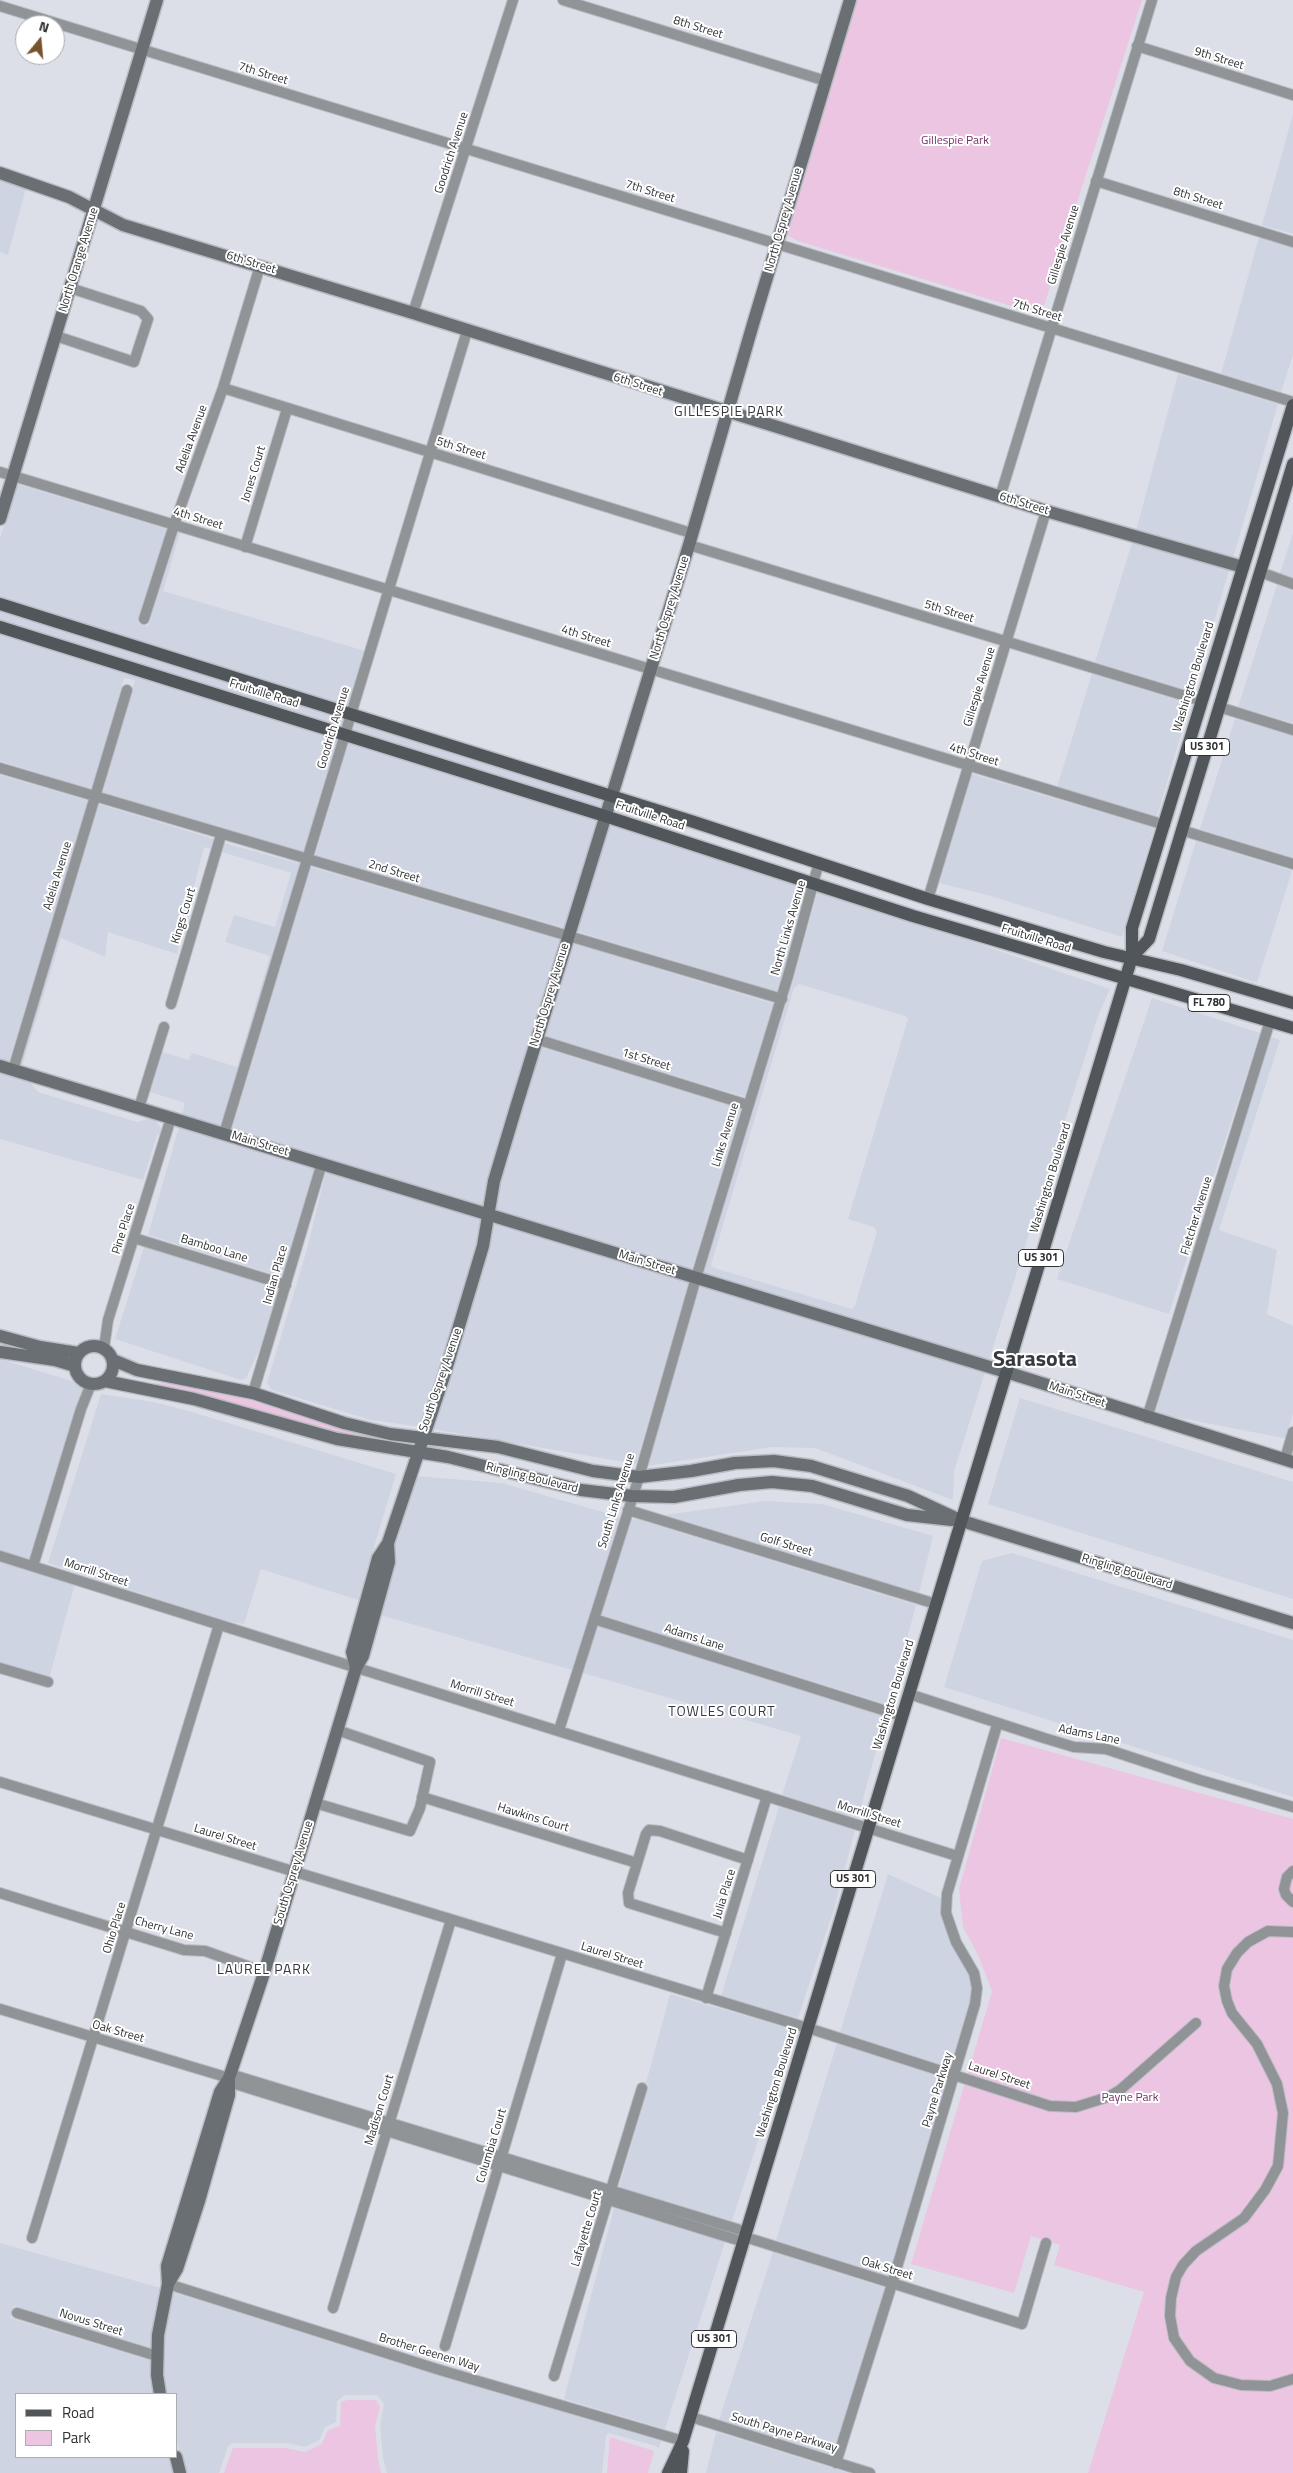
<!DOCTYPE html>
<html>
<head>
<meta charset="utf-8">
<style>
  body { margin:0 }
  #map { position:relative; width:1293px; height:2473px; overflow:hidden; background:#dddfe8; font-family:"Titillium Web",sans-serif }
  canvas { display:block }
  .legend { position:absolute; left:15px; top:2393px; width:162px; height:65px; box-sizing:border-box; background:#fff; border:1px solid #acadae; margin:0; padding:6px 9px; list-style:none; font-size:15px; color:#303134 }
  .legend li { display:flex; align-items:center; gap:10px; height:25px }
  .legend b { width:25px; border:1px solid #acadae }
  .north { position:absolute; left:15px; top:15px; width:50px; height:50px; box-sizing:border-box; background:#fff; border:1px solid #acadae; border-radius:50%; rotate:17deg; font-size:14px; font-weight:700; line-height:20px; text-align:center; color:#303134 }
  .north::after { content:''; display:block; margin:auto; width:18px; height:22px; background:#75532b; clip-path:polygon(50% 0,100% 100%,50% 72%,0 100%) }
</style>
</head>
<body>
<div id="map">
<canvas width="1293" height="2473"></canvas>
<ul class="legend">
<li><b style="height:6px;background:#50565a"></b>Road</li>
<li><b style="height:14px;background:#ebc5e1"></b>Park</li>
</ul>
<div class="north">N</div>
</div>
<script>
const c = document.querySelector('canvas').getContext('2d');
c.lineJoin = 'round';
function paint(path, color) { c.fillStyle = color; c.fill(path, 'evenodd'); }
const toPath = rows => new Path2D(rows.map(r => 'M' + r).join(''));
function strokePath(path, color, width, dash) { c.strokeStyle = color; c.lineWidth = width; c.lineCap = dash ? 'butt' : 'round'; c.setLineDash(dash || []); c.stroke(path); }
function drawText(font, color, halo, rows, align = 'center') {
  c.font = font + ' "Titillium Web",sans-serif'; c.lineWidth = 4; c.setLineDash([]); c.textBaseline = 'middle'; c.strokeStyle = halo; c.fillStyle = color; for (const [text, x, y, turn = 0] of rows) {
    c.save(); c.translate(x, y); c.rotate((+turn || 0) * Math.PI / 180); c.textAlign = isNaN(turn) ? turn : align; if (halo) c.strokeText(text, 0, 0); c.fillText(text, 0, 0); c.restore();
  }
}
const built = toPath([
  [1293,114,1293,234,1262,225],
  [0,180,26,188,8,255,0,252],
  [1259,237,1293,247,1293,355,1281,392,1221,374],
  [1178,374,1278,404,1233,558,1136,531],
  [17,484,167,529,138,623,148,626,178,532,180,533,163,591,365,651,348,706,0,598,0,538],
  [1293,533,1293,578,1280,573],
  [1132,543,1229,570,1194,692,1095,662],
  [1277,585,1293,591,1293,723,1238,707],
  [0,611,345,718,342,727,0,620],
  [0,633,338,738,304,852,103,792,135,680,124,678,92,789,0,761],
  [1092,674,1190,704,1157,816,1057,787],
  [1235,719,1293,736,1293,858,1200,829],
  [355,722,604,800,602,809,353,730],
  [349,742,598,821,565,928,315,855],
  [972,774,1154,828,1122,937,991,896,939,883],
  [0,775,89,801,9,1062,0,1059],
  [99,804,214,839,211,849,204,847,177,954,108,932,105,957,61,938,22,1066,20,1065],
  [609,824,807,887,778,992,576,931],
  [1196,841,1292,871,1257,983,1162,951],
  [224,843,301,864,221,1126,182,1115,185,1103,150,1092,162,1052,189,1060,192,1053,237,1067,270,956,225,942,234,915,275,927,291,873,222,852],
  [311,867,561,940,489,1179,484,1208,232,1129],
  [818,891,962,938,1110,989,1098,1016,989,1360,703,1274,789,995],
  [799,984,905,1016,908,1019,848,1219,874,1227,877,1232,855,1305,852,1309,714,1268,711,1265,794,988],
  [572,943,774,1004,745,1097,543,1035],
  [1152,998,1260,1033,1169,1314,1057,1279],
  [1271,1037,1280,1040,1219,1230,1277,1250,1267,1314,1293,1326,1293,1414,1286,1437,1283,1438,1155,1413],
  [540,1047,741,1109,692,1270,495,1211,500,1182],
  [0,1073,30,1082,38,1092,137,1122,147,1119,155,1120,161,1128,161,1134,157,1135,143,1180,0,1139],
  [179,1127,315,1168,282,1277,148,1235],
  [326,1171,482,1220,478,1245,421,1427,371,1420,272,1390,267,1383,307,1249],
  [493,1223,689,1282,636,1464,432,1429],
  [144,1247,279,1289,264,1340,246,1378,241,1380,115,1339],
  [700,1286,985,1372,954,1472,953,1500,815,1448,772,1447,647,1466],
  [0,1359,88,1386,33,1566,76,1580,48,1682,0,1667],
  [101,1394,154,1402,192,1412,396,1474,358,1600,261,1569,244,1624,226,1621,48,1563],
  [1020,1398,1293,1482,1293,1599,988,1504],
  [415,1476,502,1483,620,1517,572,1670,380,1615,394,1540],
  [765,1501,822,1504,933,1536,919,1593,665,1515],
  [636,1519,916,1605,889,1705,601,1615,630,1520],
  [1012,1553,1293,1640,1293,1797,944,1687,982,1561],
  [597,1626,885,1717,858,1818,782,1795,801,1736,583,1673],
  [779,1807,855,1830,834,1909,798,2018,721,1996],
  [888,1874,941,1898,941,1913,951,1945,969,1976,972,1989,970,2003,952,2068,840,2032],
  [670,1994,794,2030,732,2221,619,2187,649,2084,646,2083],
  [837,2043,948,2080,889,2276,776,2240],
  [614,2208,725,2242,665,2429,564,2399],
  [0,2243,161,2288,152,2348,14,2306,10,2318,152,2361,154,2394,16,2394,16,2457,170,2457,175,2473,0,2473],
  [773,2252,885,2288,833,2455,719,2420],
  [172,2292,439,2376,661,2441,659,2449,656,2446,609,2433,606,2436,602,2473,387,2473,383,2458,380,2426,384,2404,377,2395,345,2395,337,2401,336,2422,325,2427,319,2440,305,2447,286,2443,232,2443,228,2447,219,2473,186,2473,176,2439,176,2394,166,2394,163,2374,164,2335],
  [716,2432,839,2470,848,2473,706,2473]
]);
const green = toPath([
  [857,0,1142,0,1041,315,798,241,787,235],
  [155,1383,179,1384,216,1390,364,1435,363,1437,308,1429,155,1389],
  [1001,1738,1293,1819,1293,2473,1088,2473,1144,2292,1054,2265,1060,2245,1031,2236,1014,2293,911,2264,992,1992,979,1957,963,1927,959,1889],
  [347,2400,376,2400,380,2407,375,2426,378,2459,381,2473,224,2473,233,2448,285,2448,305,2452,322,2444,328,2430,340,2426,341,2402],
  [610,2437,654,2451,648,2473,607,2473]
]);
const street = toPath([
  [563,0,826,81],
  [0,6,1293,402],
  [1137,46,1293,95],
  [1096,181,1293,242],
  [413,313,513,0],
  [56,336,134,362,148,319,141,311,70,288],
  [223,388,691,533],
  [0,472,1165,825],
  [1000,497,1152,0],
  [689,545,1202,701],
  [245,547,287,409],
  [1260,572,1293,584],
  [144,619,174,525,223,388,260,266],
  [1219,707,1293,730],
  [0,768,782,999],
  [1181,830,1293,864],
  [928,899,1046,511],
  [171,1004,221,835],
  [536,1039,748,1105],
  [13,1070,127,690],
  [139,1108,164,1027],
  [224,1134,467,331],
  [134,1238,286,1285],
  [104,1348,108,1320,171,1118],
  [253,1393,322,1163],
  [1147,1418,1270,1021],
  [1285,1459,1293,1432],
  [628,1510,936,1604],
  [0,1556,957,1856],
  [33,1566,81,1409,91,1384],
  [594,1619,902,1716],
  [0,1668,48,1682],
  [909,1694,1044,1738,1074,1747,1106,1749,1200,1780,1293,1807],
  [559,1730,639,1477,696,1278,788,976,819,862],
  [0,1782,808,2028,1050,2106,1076,2107,1108,2097,1120,2090,1196,2023],
  [422,1797,637,1863],
  [315,1803,410,1831,420,1808,430,1762,337,1730],
  [1293,1871,1287,1877,1284,1889,1286,1895,1293,1902],
  [0,1893,184,1950,205,1951,264,1972],
  [1293,1932,1268,1931,1248,1942,1237,1953,1227,1969,1224,1986,1227,2001,1232,2013,1257,2044,1277,2084,1283,2113,1278,2166,1265,2190,1244,2218,1196,2251,1183,2265,1176,2277,1171,2298,1170,2316,1174,2338,1190,2361,1214,2378,1241,2385,1270,2386,1293,2379],
  [726,1933,629,1903,628,1893,646,1834,649,1830,660,1831,748,1860],
  [706,1998,767,1796],
  [0,2009,229,2078],
  [230,2074,747,2232],
  [229,2082,744,2242],
  [745,2237,1022,2324,1046,2243],
  [32,2238,219,1625],
  [168,2284,440,2370,683,2441],
  [333,2308,451,1920],
  [17,2313,157,2356],
  [445,2346,562,1954],
  [554,2376,642,2088],
  [691,2417,870,2473],
  [836,2463,892,2284,975,2004,977,1988,974,1973,956,1942,946,1913,947,1894,997,1725]
]);
const secondary = toPath([
  [0,173,69,197,123,225,413,313,1046,511,1243,567],
  [0,519,157,0],
  [0,1066,1006,1372,1293,1462],
  [0,1336,40,1347,78,1353],
  '75 1365a19 19 0 1 1 38 0a19 19 0 1 1-38 0Z',
  [0,1352,55,1360,75,1366],
  [113,1360,137,1370,253,1393,344,1423,390,1434,498,1447,593,1471,639,1477,691,1471,735,1463,774,1461,811,1466,908,1496,962,1521,1293,1623],
  [105,1381,194,1399,337,1439,448,1457,581,1490,632,1496,674,1497,739,1485,772,1482,812,1486,907,1515,952,1520],
  [356,1668,352,1652,378,1558,388,1543,445,1373,483,1246,494,1181,517,1104,689,545,753,324,850,0],
  [168,2284,177,2269,199,2201,229,2095,229,2079],
  [160,2394,157,2375,158,2335,168,2284,167,2266,220,2092,229,2078,264,1973,356,1668,363,1656,389,1562,388,1543],
  [176,2457,180,2473]
]);
const primary = toPath([
  [0,604,694,822,928,899,1104,952,1181,970,1293,1003],
  [0,627,605,816,913,916,1293,1028],
  [1132,957,1149,939,1293,464],
  [668,2473,683,2441,1132,957,1132,928,1293,405],
  [681,2473,683,2451]
]);
const shields = [
  [1207,747,45],
  [1209,1003,42],
  [1041,1258,45],
  [853,1879,45],
  [714,2339,45]
];
const shieldNames = [
  ["US 301",1207,747],
  ["FL 780",1209,1003],
  ["US 301",1041,1258],
  ["US 301",853,1879],
  ["US 301",714,2339]
];
const streetNames = [
  ["8th Street",698,28,17],
  ["9th Street",1219,59,17],
  ["7th Street",263,74,17],
  ["Goodrich Avenue",452,153,-72],
  ["7th Street",650,192,17],
  ["8th Street",1198,199,17],
  ["North Osprey Avenue",784,220,-74],
  ["Gillespie Avenue",1064,245,-73],
  ["North Orange Avenue",79,260,-73],
  ["6th Street",251,263,17],
  ["7th Street",1037,311,17],
  ["6th Street",638,385,18],
  ["Adelia Avenue",192,439,-70],
  ["5th Street",461,449,17],
  ["Jones Court",254,474,-73],
  ["6th Street",1024,504,17],
  ["4th Street",198,519,17],
  ["North Osprey Avenue",670,608,-73],
  ["5th Street",949,612,17],
  ["4th Street",586,637,17],
  ["Washington Boulevard",1194,677,-73],
  ["Gillespie Avenue",980,687,-73],
  ["Fruitville Road",264,694,17],
  ["Goodrich Avenue",334,728,-73],
  ["4th Street",974,755,18],
  ["Fruitville Road",650,816,18],
  ["2nd Street",394,872,17],
  ["Adelia Avenue",58,876,-73],
  ["Kings Court",184,916,-73],
  ["North Links Avenue",789,928,-74],
  ["Fruitville Road",1036,939,17],
  ["North Osprey Avenue",550,995,-73],
  ["1st Street",646,1060,17],
  ["Links Avenue",726,1135,-73],
  ["Main Street",260,1144,17],
  ["Washington Boulevard",1051,1178,-73],
  ["Fletcher Avenue",1197,1216,-73],
  ["Pine Place",124,1229,-73],
  ["Bamboo Lane",214,1249,17],
  ["Main Street",647,1263,17],
  ["Indian Place",276,1275,-74],
  ["South Osprey Avenue",441,1380,-71],
  ["Main Street",1077,1395,18],
  ["Ringling Boulevard",532,1478,14],
  ["South Links Avenue",617,1501,-73],
  ["Golf Street",786,1545,17],
  ["Ringling Boulevard",1127,1572,17],
  ["Morrill Street",96,1573,18],
  ["Adams Lane",694,1638,18],
  ["Morrill Street",482,1694,17],
  ["Washington Boulevard",894,1695,-73],
  ["Adams Lane",1089,1735,11],
  ["Morrill Street",869,1815,17],
  ["Hawkins Court",533,1818,17],
  ["Laurel Street",225,1838,17],
  ["South Osprey Avenue",294,1873,-73],
  ["Julia Place",725,1894,-73],
  ["Ohio Place",115,1928,-73],
  ["Cherry Lane",164,1929,15],
  ["Laurel Street",612,1956,17],
  ["Oak Street",118,2032,16],
  ["Laurel Street",999,2076,18],
  ["Washington Boulevard",777,2083,-73],
  ["Payne Parkway",938,2090,-73],
  ["Madison Court",380,2110,-73],
  ["Columbia Court",492,2146,-73],
  ["Lafayette Court",587,2229,-73],
  ["Oak Street",887,2269,17],
  ["Novus Street",91,2323,17],
  ["Brother Geenen Way",429,2353,17],
  ["South Payne Parkway",784,2433,17]
];
const parkNames = [
  ["Gillespie Park",955,141],
  ["Payne Park",1130,2098]
];
const neighbourhoodNames = [
  ["GILLESPIE PARK",729,413],
  ["TOWLES COURT",722,1713],
  ["LAUREL PARK",264,1971]
];
const townNames = [
  ["Sarasota",1035,1361]
];
paint(built, '#cfd4e3');
paint(green, '#ebc5e1');
strokePath(street, '#babcc4', 12);
strokePath(secondary, '#babcc4', 15);
strokePath(primary, '#babcc4', 15);
strokePath(street, '#909496', 10);
strokePath(secondary, '#6a6f73', 12);
strokePath(primary, '#50565a', 12);
for (const [x, y, w] of shields) { const box = new Path2D(); box.roundRect(x - w / 2, y - 8.5, w, 17, 4); c.fillStyle = '#fff'; c.fill(box); strokePath(box, '#303134', 1); }
drawText('bold 11px', '#303134', null, shieldNames);
drawText('12px', '#303134', '#fff', streetNames);
drawText('12px', '#762f69', '#fff', parkNames);
c.letterSpacing = '1px';
drawText('14px', '#373940', '#fff', neighbourhoodNames);
c.letterSpacing = '0px';
drawText('bold 22px', '#373940', '#fff', townNames);
</script>
</body>
</html>
